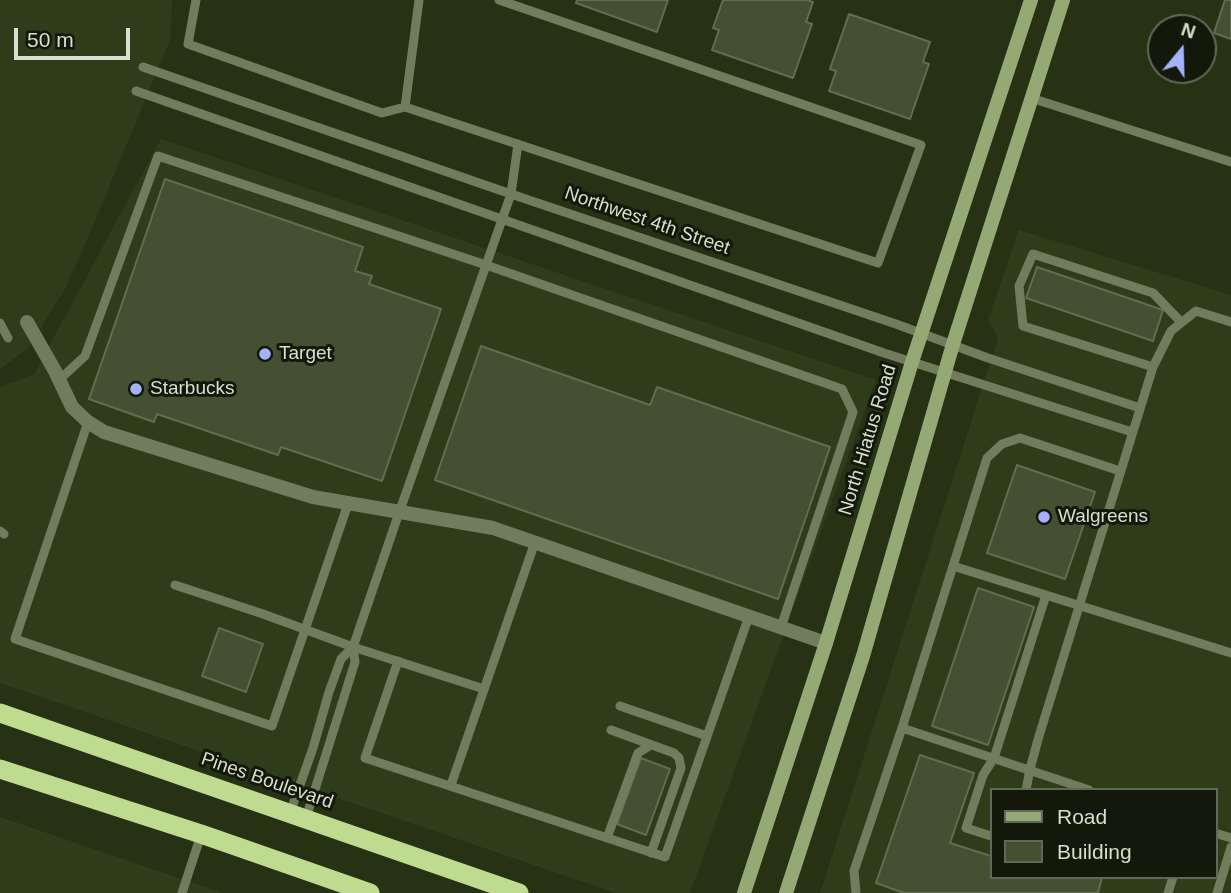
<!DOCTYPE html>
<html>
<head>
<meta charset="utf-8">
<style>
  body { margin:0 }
  #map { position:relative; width:1231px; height:893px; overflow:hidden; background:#273215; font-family:Arial,sans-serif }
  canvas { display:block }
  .legend { position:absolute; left:990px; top:788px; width:228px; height:91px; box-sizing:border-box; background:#13180b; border:2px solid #626859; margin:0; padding:9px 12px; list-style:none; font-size:21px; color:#d8dfce }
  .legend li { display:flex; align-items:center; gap:14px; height:35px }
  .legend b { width:35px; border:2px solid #626859 }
  .north { position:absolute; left:1147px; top:14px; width:70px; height:70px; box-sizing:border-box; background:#13180b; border:2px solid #626859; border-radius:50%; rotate:19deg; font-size:19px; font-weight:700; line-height:28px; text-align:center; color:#d8dfce }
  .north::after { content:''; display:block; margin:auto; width:24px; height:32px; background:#a4b2fc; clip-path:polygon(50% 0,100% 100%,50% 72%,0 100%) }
  .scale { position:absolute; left:14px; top:28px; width:116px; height:32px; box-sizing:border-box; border:4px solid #d8dfce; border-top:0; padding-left:9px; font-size:21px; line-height:24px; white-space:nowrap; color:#d8dfce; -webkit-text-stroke:5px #13180b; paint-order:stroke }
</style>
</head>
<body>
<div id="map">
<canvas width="1231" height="893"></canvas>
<ul class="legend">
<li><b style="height:9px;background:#95a975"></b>Road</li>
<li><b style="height:19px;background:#455032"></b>Building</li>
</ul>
<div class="north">N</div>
<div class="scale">50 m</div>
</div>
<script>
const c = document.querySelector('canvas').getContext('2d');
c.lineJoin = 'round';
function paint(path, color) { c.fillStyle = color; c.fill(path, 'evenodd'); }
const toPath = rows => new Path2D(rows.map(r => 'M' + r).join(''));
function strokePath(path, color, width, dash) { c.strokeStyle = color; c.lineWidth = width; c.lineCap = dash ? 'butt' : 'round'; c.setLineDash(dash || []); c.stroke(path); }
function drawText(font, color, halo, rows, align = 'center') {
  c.font = font + ' Arial,sans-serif'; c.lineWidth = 6; c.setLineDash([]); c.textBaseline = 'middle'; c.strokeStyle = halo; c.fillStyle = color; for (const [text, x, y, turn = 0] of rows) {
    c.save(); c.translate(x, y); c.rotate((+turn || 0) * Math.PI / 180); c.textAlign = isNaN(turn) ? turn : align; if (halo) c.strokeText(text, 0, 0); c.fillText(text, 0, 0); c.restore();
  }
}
const built = toPath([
  [0,0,172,0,170,40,87,240,64,291,27,349,0,369],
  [161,139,876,380,690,893,616,893,0,683,0,387,34,374],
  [1019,230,1231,295,1231,893,820,893,998,338,988,320],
  [991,790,1215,790,1215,877,991,877],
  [0,817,223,893,0,893]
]);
const building = toPath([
  [577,0,668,0,657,32,576,3,577,0],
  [723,0,807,0,813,2,806,22,812,24,793,78,712,50,719,30,713,28,723,0],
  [1225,0,1231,0,1231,39,1214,33,1225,0],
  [849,14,930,42,923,62,929,64,910,119,829,91,836,71,830,69,849,14],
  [165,179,363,247,355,271,372,276,369,284,441,309,382,481,281,447,278,455,157,414,154,422,89,399,165,179],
  [1037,267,1163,310,1153,341,1026,298,1037,267],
  [481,346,650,405,657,387,830,447,778,599,435,480,481,346],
  [1017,465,1095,492,1065,579,987,553,1017,465],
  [978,588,1034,607,988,745,932,726,978,588],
  [219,628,263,644,246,692,202,676,219,628],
  [920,755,974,773,950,843,991,856,991,877,1102,877,1098,893,904,893,876,883,920,755],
  [641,758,670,769,646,835,617,824,641,758]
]);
const service = toPath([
  [196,0,188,44,382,113,405,107,878,263,921,145,499,0],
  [143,67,511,194,896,324,988,358,1140,408],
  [136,91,884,353,1132,432],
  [1031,98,1231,162],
  [405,107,419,0],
  [0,323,8,338],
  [1153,367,1023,326,1019,286,1033,254,1153,293,1181,322],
  [59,380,85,356,158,156,486,265,842,389,853,412,781,627],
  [88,422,15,639,272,726,348,504],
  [0,531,4,534],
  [953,566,1231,653],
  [175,585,263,614,353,647,484,689],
  [398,661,365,758,665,857,749,616],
  [620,706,707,736],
  [902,728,987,458,1002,444,1020,438,1120,471],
  [611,730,674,753,679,758,681,768,651,853],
  [451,785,535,542],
  [1026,790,1030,769,1039,736,1153,367,1171,331,1196,311,1231,322],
  [290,813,313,748,329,692,341,659,353,647,399,513,511,194,518,144],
  [306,818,355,662,353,647],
  [1215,833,1231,838],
  [991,836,966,828,983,775,994,758,1046,595],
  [607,838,638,753,651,745],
  [182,893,201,835],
  [856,893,854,871,902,728,1089,790],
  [1168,893,1173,877],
  [1217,893,1231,847]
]);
const minor = toPath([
  [27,322,55,371,72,407,88,422,104,432,313,497,493,528,826,643]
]);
const secondary = toPath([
  [744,893,826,643,912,362,1031,0],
  [786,893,863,656,953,344,1063,0]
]);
const trunk = toPath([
  [0,713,519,893],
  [0,769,201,834,370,893]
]);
const markers = [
  [265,354,7,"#a4b2fc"],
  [136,389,7,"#a4b2fc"],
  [1044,517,7,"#a4b2fc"]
];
const streetNames = [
  ["Northwest 4th Street",647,221,19],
  ["North Hiatus Road",868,440,-73],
  ["Pines Boulevard",267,781,19]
];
const poiNames = [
  ["Target",279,354],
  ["Starbucks",150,389],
  ["Walgreens",1058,517]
];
paint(built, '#2f3c19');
paint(building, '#455032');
strokePath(building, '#616d4e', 2);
strokePath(service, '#707c5c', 9);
strokePath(minor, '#707c5c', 14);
strokePath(secondary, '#95a975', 14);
strokePath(trunk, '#bedb90', 19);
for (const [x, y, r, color] of markers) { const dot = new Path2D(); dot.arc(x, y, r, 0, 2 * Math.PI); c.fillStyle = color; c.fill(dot); strokePath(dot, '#13180b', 2.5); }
drawText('19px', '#d8dfce', '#13180b', streetNames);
drawText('19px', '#d8dfce', '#13180b', poiNames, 'left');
</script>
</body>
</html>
